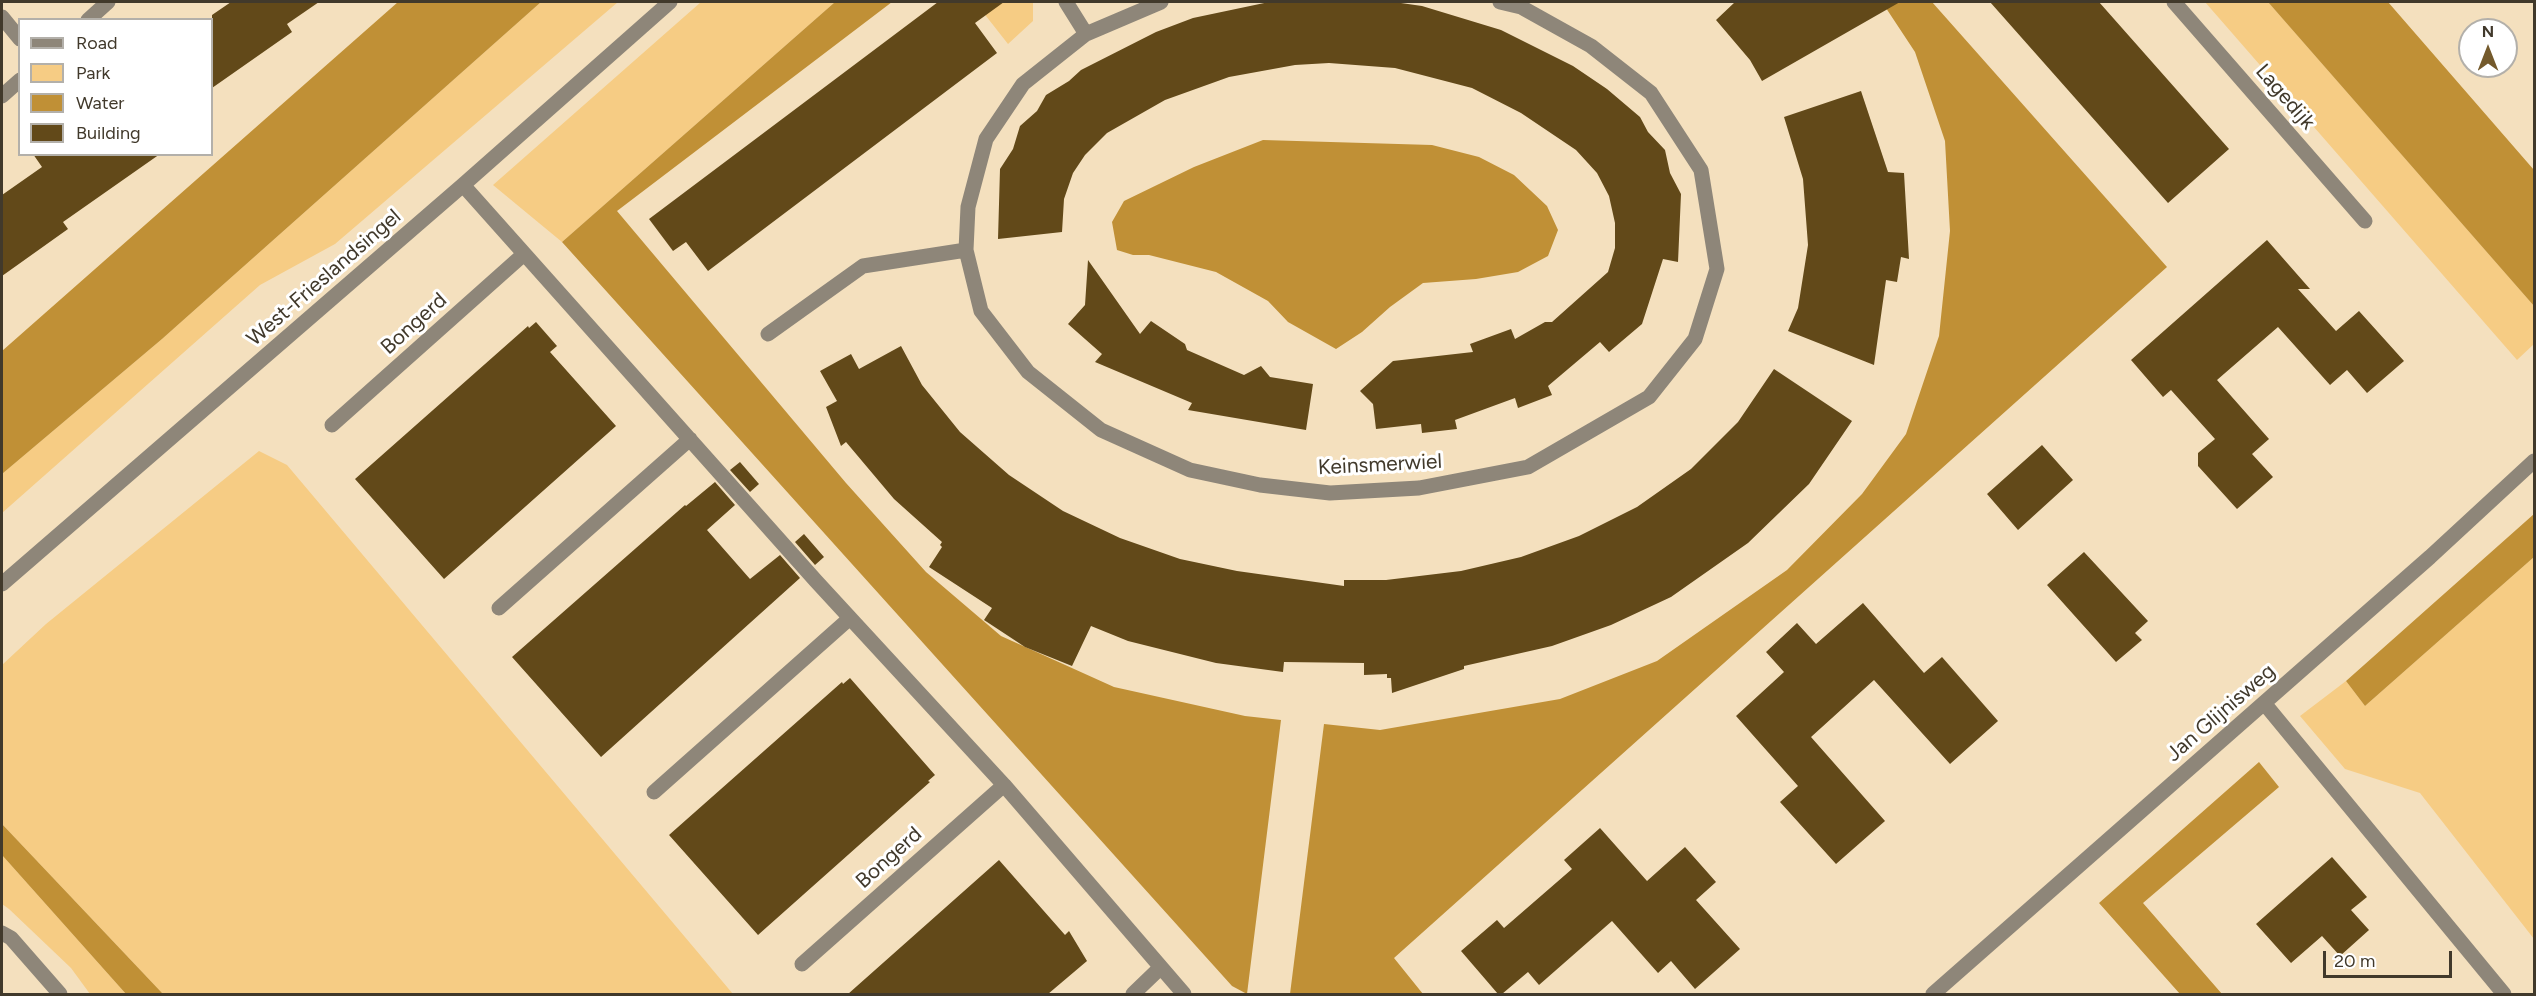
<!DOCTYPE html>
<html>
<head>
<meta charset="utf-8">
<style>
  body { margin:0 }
  #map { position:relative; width:2536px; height:996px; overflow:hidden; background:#f4e0be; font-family:Figtree,sans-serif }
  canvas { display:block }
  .frame { position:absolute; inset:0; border:3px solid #41392b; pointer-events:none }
  .legend { position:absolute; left:18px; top:18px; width:195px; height:138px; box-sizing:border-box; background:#fff; border:2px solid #b3b0aa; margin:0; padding:8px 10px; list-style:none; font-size:18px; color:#41392b }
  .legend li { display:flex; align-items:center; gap:12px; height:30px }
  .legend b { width:30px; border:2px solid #b3b0aa }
  .north { position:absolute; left:2458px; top:18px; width:60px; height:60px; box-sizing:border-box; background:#fff; border:2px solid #b3b0aa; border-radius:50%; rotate:0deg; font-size:16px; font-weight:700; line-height:24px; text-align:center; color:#41392b }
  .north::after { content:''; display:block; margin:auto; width:21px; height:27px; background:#745a2c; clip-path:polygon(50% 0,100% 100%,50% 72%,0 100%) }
  .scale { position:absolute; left:2323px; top:951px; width:129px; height:27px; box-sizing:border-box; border:3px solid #41392b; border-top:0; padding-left:8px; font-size:18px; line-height:21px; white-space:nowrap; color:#41392b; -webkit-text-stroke:4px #fff; paint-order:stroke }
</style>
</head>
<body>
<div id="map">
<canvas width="2536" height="996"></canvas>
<div class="frame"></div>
<ul class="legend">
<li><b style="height:8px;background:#8e8679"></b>Road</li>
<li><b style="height:16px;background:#f6cc84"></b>Park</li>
<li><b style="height:16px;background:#c09036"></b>Water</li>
<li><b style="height:16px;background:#624919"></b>Building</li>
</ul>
<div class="north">N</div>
<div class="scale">20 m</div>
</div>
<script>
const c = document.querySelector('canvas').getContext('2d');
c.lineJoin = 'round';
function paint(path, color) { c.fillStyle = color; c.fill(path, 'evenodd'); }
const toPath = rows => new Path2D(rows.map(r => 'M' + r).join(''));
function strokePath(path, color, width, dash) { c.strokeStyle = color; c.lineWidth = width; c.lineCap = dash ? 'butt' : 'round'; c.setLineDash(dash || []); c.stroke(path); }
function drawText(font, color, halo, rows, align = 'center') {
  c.font = font + ' Figtree,sans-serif'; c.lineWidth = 6; c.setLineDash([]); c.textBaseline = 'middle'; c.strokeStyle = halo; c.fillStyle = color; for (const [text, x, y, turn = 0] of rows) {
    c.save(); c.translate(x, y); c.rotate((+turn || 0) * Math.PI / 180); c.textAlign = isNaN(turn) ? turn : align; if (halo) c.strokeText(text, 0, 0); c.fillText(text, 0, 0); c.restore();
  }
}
const green = toPath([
  [541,2,618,2,335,244,260,285,2,513,2,474,162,339],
  [701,2,835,2,562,242,493,185],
  [975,2,1033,2,1033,21,1008,44],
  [2205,2,2268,2,2534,306,2534,344,2517,360],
  [259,451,287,465,733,994,163,994,2,824,2,665,46,624],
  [2534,557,2534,939,2420,793,2345,769,2300,716,2346,681,2365,706],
  [2,855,126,994,90,994,71,968,9,909,2,904]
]);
const water = toPath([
  [398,2,541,2,162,339,2,474,2,351],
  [835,2,892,2,617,211,846,483,926,572,1001,636,1114,687,1245,716,1281,720,1247,994,1232,986,1214,966,562,242],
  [1882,2,1932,2,2167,267,1394,958,1423,994,1290,994,1324,724,1380,730,1560,699,1657,661,1787,570,1862,494,1906,434,1939,336,1950,231,1945,141,1915,52],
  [2268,2,2388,2,2534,170,2534,306],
  [1263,140,1432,145,1479,157,1514,175,1547,206,1558,230,1548,256,1518,272,1476,279,1423,283,1390,307,1362,332,1336,349,1288,322,1268,301,1216,272,1149,255,1133,255,1117,250,1112,222,1124,201,1194,167],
  [2534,514,2534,557,2365,706,2346,681],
  [2259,762,2279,787,2143,903,2222,994,2180,994,2099,903],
  [2,824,163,994,126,994,2,855]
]);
const building = toPath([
  [231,2,319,2,287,24,292,32,212,88,212,15],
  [938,2,1004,2,975,23,997,53,708,271,686,242,673,251,649,219],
  [1269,2,1394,2,1422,6,1501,30,1573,66,1607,89,1640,117,1648,132,1665,150,1670,173,1681,194,1678,262,1663,259,1642,324,1609,352,1600,342,1548,386,1552,395,1518,408,1515,398,1455,420,1457,429,1422,433,1421,424,1376,429,1373,404,1360,391,1393,361,1473,352,1470,344,1511,329,1515,339,1545,322,1552,322,1608,272,1615,248,1615,223,1609,196,1597,173,1576,150,1521,113,1472,88,1395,68,1329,63,1295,65,1229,77,1165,100,1107,133,1085,155,1073,173,1064,199,1062,232,998,239,1000,169,1013,149,1020,126,1037,111,1046,95,1069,81,1081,70,1156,32,1193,18],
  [1735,2,1900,2,1762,81,1750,60,1716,20],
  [1990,2,2099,2,2229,149,2168,203],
  [1861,91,1888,172,1904,173,1909,259,1901,257,1897,282,1886,280,1874,365,1788,331,1798,308,1808,245,1803,179,1784,117],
  [33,154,160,154,63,222,68,229,2,276,2,195,42,167],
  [2267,240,2310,289,2298,289,2336,331,2359,311,2404,361,2367,393,2347,370,2330,385,2278,327,2217,380,2269,439,2252,454,2273,477,2237,509,2198,466,2198,453,2215,439,2171,390,2163,397,2131,360],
  [1088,260,1140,334,1151,321,1185,344,1187,350,1244,375,1261,366,1270,377,1313,384,1306,430,1188,410,1192,403,1095,362,1102,354,1068,324,1085,305],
  [536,322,557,346,550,352,616,426,444,579,355,479,528,326,529,328],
  [901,346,922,385,960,432,1009,475,1063,511,1120,538,1180,559,1237,571,1344,586,1344,580,1386,580,1461,571,1521,557,1579,536,1637,507,1691,469,1738,422,1774,369,1852,421,1809,484,1748,543,1671,597,1611,625,1552,646,1464,666,1464,669,1392,693,1391,678,1387,678,1387,674,1364,675,1364,663,1284,662,1283,672,1216,663,1128,641,1091,626,1072,666,1025,647,984,620,992,608,929,567,942,547,940,545,942,542,894,499,846,442,841,446,826,407,837,401,820,371,851,354,859,369],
  [2042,445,2073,480,2018,530,1987,494],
  [740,462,759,484,750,492,730,470],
  [715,482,735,505,707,530,750,579,780,555,800,578,601,757,512,657,685,505,686,506],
  [804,534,824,557,815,565,795,542],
  [2084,552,2148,621,2135,633,2142,640,2116,662,2047,585],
  [1863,603,1924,673,1942,657,1998,721,1950,764,1874,680,1811,737,1885,821,1836,864,1780,802,1798,786,1736,716,1784,672,1766,652,1797,623,1816,644],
  [850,678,935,775,928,781,930,782,758,935,669,835,842,682,843,684],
  [1600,828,1647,881,1685,847,1716,882,1696,900,1740,949,1695,989,1671,961,1658,973,1612,921,1539,985,1528,972,1502,994,1498,994,1461,951,1497,920,1504,928,1572,869,1564,860],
  [2332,857,2367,897,2351,910,2369,930,2340,956,2322,936,2291,963,2256,924],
  [999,860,1065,935,1069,931,1087,961,1048,994,848,994]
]);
const minor = toPath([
  [1066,2,1086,34],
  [1161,2,1086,34,1023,84,986,139,968,207,966,250,981,311,1028,372,1101,430,1190,470,1260,485,1330,493,1419,488,1528,467,1649,397,1695,339,1717,269,1701,170,1651,93,1591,46,1521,7,1500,2],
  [2174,2,2365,221],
  [2,17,20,39],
  [88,20,108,2],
  [2,96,20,80],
  [463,185,816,581,1004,785,1184,994],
  [768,334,863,266,966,250],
  [332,425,524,254],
  [2,584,463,185,670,2],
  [499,608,690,439],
  [2264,703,2504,994],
  [654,792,850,618],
  [2,933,11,938,60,994],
  [802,964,1004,785],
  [1133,994,1160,968],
  [1933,994,2430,557,2534,461]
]);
const streetNames = [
  ["Lagedijk",2285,97,49],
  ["West-Frieslandsingel",324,278,-41],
  ["Bongerd",414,324,-42],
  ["Keinsmerwiel",1380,465,-3],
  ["Jan Glijnisweg",2221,713,-41],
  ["Bongerd",889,858,-42]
];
paint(green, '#f6cc84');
paint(water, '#c09036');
paint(building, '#624919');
strokePath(minor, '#8e8679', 15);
drawText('21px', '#41392b', '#fff', streetNames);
</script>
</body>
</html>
